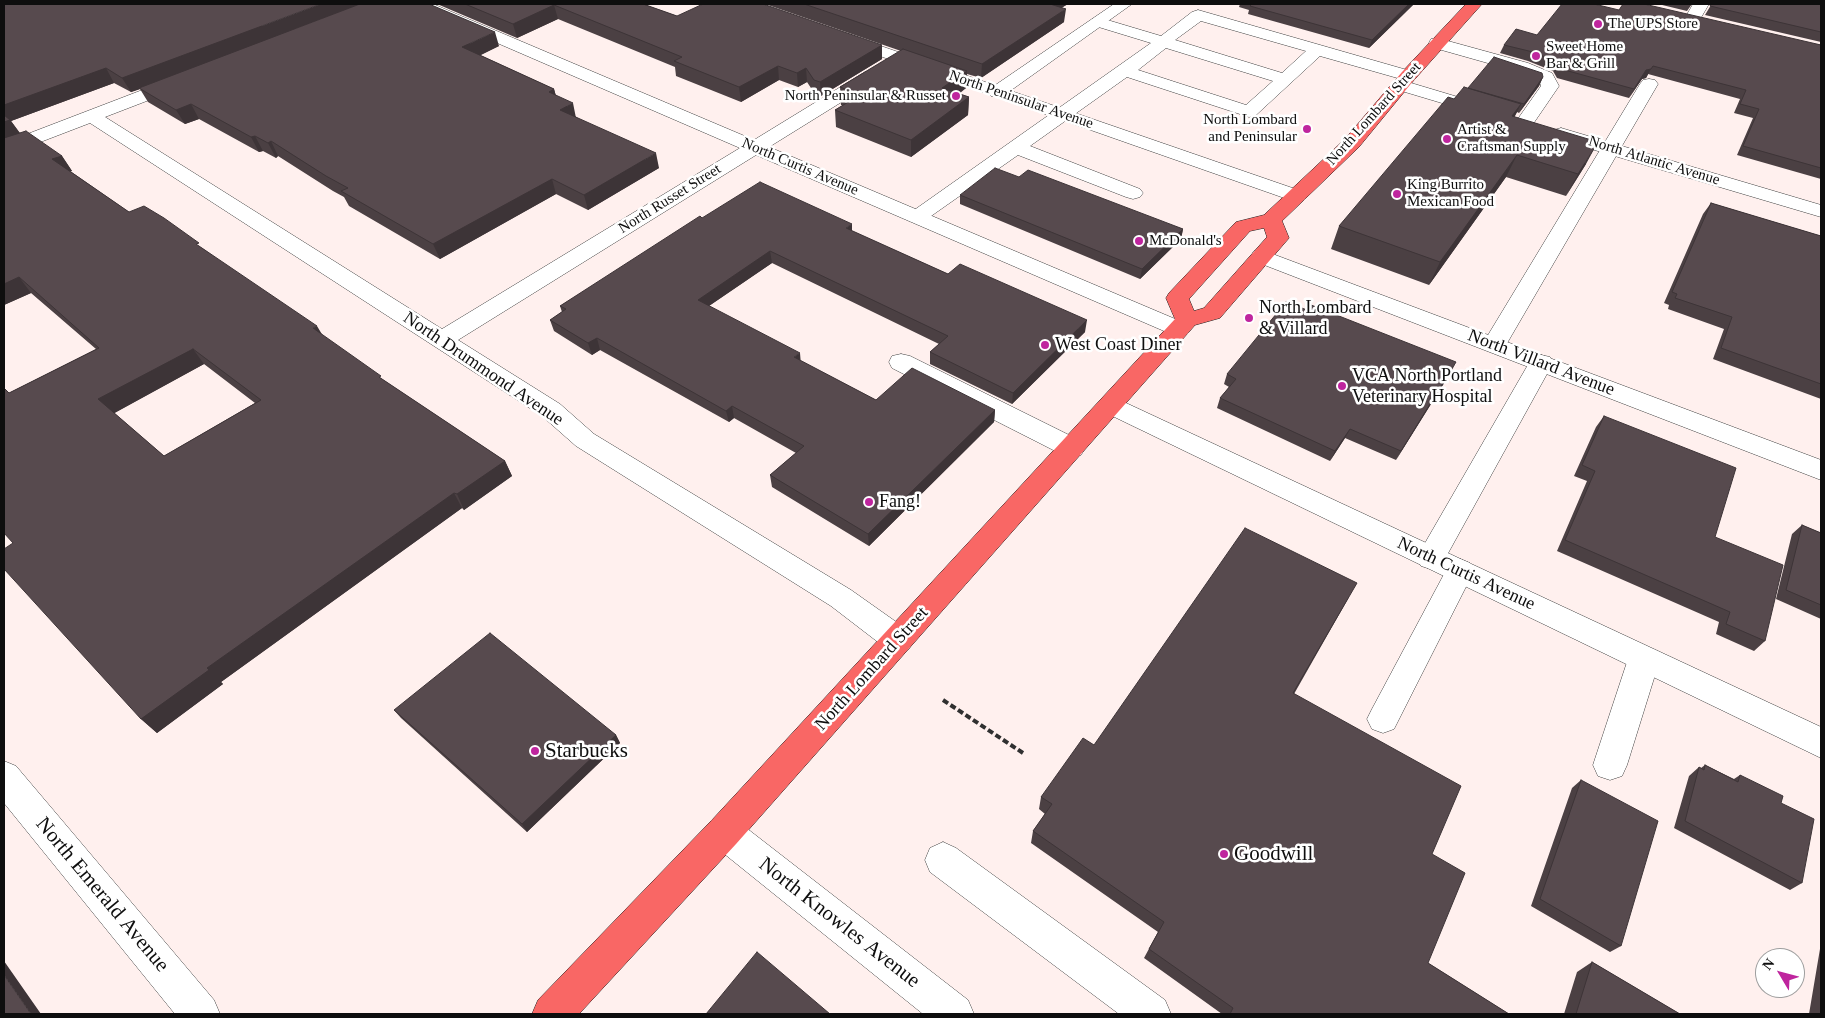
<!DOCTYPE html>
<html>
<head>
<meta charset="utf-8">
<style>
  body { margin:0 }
  #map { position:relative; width:1825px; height:1018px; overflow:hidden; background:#fff0ee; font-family:"Times New Roman",serif }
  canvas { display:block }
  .frame { position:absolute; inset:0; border:5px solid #0e0e0e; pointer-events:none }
  .north { position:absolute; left:1755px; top:948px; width:50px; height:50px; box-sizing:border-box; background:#fff; border:1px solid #9f9f9f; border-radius:50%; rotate:307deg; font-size:14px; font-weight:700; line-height:20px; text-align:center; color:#0e0e0e }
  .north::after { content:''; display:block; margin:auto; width:18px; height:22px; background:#bf259e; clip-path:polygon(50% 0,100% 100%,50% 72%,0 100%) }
</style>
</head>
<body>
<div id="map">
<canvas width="1825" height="1018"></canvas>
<div class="frame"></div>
<div class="north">N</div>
</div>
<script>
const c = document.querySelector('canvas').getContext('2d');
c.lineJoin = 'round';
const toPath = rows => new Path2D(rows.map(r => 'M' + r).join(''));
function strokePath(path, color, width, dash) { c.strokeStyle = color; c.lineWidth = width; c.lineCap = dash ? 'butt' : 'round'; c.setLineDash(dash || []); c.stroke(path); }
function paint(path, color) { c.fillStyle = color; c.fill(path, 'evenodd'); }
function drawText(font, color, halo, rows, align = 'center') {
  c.font = font + ' "Times New Roman",serif'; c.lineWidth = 5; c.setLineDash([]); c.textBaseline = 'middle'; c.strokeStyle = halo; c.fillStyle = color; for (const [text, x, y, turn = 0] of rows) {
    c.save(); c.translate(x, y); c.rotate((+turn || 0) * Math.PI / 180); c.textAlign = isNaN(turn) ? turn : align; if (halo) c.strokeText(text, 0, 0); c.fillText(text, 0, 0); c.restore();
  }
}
const path = toPath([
  [943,700,1023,753]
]);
const service = toPath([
  [1693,4,1709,4,1699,21,1693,23,1687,21,1685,18,1693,4],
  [1198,10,1414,72,1417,76,1414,80,1408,81,1320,56,1255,116,1249,117,1127,77,1030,146,1140,189,1143,193,1140,197,1133,199,1126,197,1018,155,924,221,917,223,910,221,907,217,910,213,1151,43,1092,25,1090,22,1092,19,1104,19,1161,36,1192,12,1198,10],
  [1201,21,1306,51,1282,73,1175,40,1201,21],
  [1166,48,1273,81,1246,105,1138,70,1166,48],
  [1437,38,1528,63,1552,73,1559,86,1531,127,1524,129,1517,127,1515,123,1541,86,1539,80,1516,71,1431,47,1429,43,1431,39,1437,38],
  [1649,79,1655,80,1658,84,1506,345,1502,350,1494,353,1486,350,1482,345,1640,84,1643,80,1649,79],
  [901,354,910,356,1081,441,1085,448,1081,455,1072,457,1063,455,892,368,889,362,892,356,901,354],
  [1541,355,1550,357,1553,363,1441,566,1431,569,1421,566,1417,558,1421,550,1529,363,1532,357,1541,355],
  [1460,559,1470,563,1474,571,1394,729,1383,733,1372,729,1367,719,1372,709,1450,563,1460,559],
  [1644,646,1655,650,1660,659,1627,765,1622,776,1610,780,1598,776,1593,765,1628,659,1633,650,1644,646],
  [943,842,956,848,1165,1000,1171,1014,1119,1014,930,872,925,860,930,848,943,842]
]);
const minor = toPath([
  [412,4,433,4,754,140,865,72,871,71,877,72,880,76,877,80,769,147,1187,324,1191,329,1187,334,1179,336,1171,334,756,155,458,340,560,404,594,434,851,590,909,631,913,640,909,649,898,653,887,649,831,606,576,446,542,416,90,123,4,156,4,143,171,79,177,78,183,79,186,83,183,87,105,117,442,329,740,148,414,7,412,4],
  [1114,4,1132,4,1003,96,997,97,991,96,988,92,991,88,1114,4],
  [1401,80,1488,106,1491,110,1488,114,1482,115,1395,89,1392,85,1395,81,1401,80],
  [1561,128,1821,205,1821,217,1554,138,1552,134,1554,130,1561,128],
  [1262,250,1821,460,1821,480,1254,261,1251,256,1254,251,1262,250],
  [1111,396,1821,727,1821,758,1102,411,1098,405,1102,399,1111,396],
  [4,761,16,766,214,1000,220,1014,175,1014,4,803,4,761],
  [724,815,736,820,968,1000,974,1014,923,1014,712,844,706,832,712,820,724,815]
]);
const tertiary = toPath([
  [846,34,1304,192,1307,196,1304,200,1297,202,1290,200,840,42,838,39,840,36,846,34]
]);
const primary = toPath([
  [1466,4,1482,4,1414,80,1359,147,1282,221,1289,238,1220,318,1195,325,736,844,579,1014,532,1014,538,1000,712,820,1175,319,1166,298,1169,293,1236,222,1264,215,1345,139,1402,72,1466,4],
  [1264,228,1267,237,1204,308,1194,311,1189,299,1250,231,1264,228]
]);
const wall = toPath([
  [4,4,499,46,480,55,554,89,556,96,576,117,659,168,588,210,556,194,440,259,349,206,344,197,333,191,278,156,276,158,263,151,259,152,199,119,185,124,148,102,140,89,131,92,114,83,11,121,20,133,62,156,72,171,70,171,129,212,202,248,322,335,382,379,505,461,512,476,464,510,462,508,221,682,223,684,157,733,141,719,13,543,9,393,96,349,31,293,4,305],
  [204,364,255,403,164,456,114,413],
  [437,4,643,4,677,16,882,45,882,59,821,96,815,94,807,82,798,87,779,80,741,102,676,76,675,67,558,19,517,38],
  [765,4,1068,4,1062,7,1064,22,981,78,967,74,966,88,959,94,969,97,968,115,911,157,836,127,835,110,843,105,841,105,840,87,901,51],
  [1240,4,1414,4,1369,48,1248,14,1249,10,1239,7],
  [1658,4,1692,4,1687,11],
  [1710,4,1821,4,1821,42,1705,15,1711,5],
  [1619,10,1821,45,1821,179,1737,155,1753,118,1734,113,1740,99,1648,74,1646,78,1642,79,1629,98,1557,78,1553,71,1528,61,1500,53,1504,45],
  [1543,77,1539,86,1519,113,1517,112,1514,117,1586,164,1566,196,1506,177,1429,285,1331,249,1339,226,1454,99,1468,89],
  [1019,177,1183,229,1181,239,1140,279,960,204,960,195],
  [1711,203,1821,236,1821,399,1713,359,1724,329,1668,309,1669,305,1664,303,1703,214],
  [702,218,852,231,948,274,1085,332,1012,404,930,364,930,352,939,344,772,263,709,306,801,361,876,400,995,410,994,422,869,546,772,487,770,475,796,453,734,418,729,422,600,350,592,355,554,331,550,320,562,312,560,306],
  [1451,372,1396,460,1345,438,1330,461,1217,408,1220,398,1229,387,1224,384,1227,374],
  [1604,416,1715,537,1765,641,1754,651,1716,634,1719,622,1557,551,1587,481,1574,476,1596,427],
  [1802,525,1821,533,1821,619,1776,599,1792,534],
  [1349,597,1294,694,1432,854,1428,963,1509,1014,1222,1014,1144,958,1158,932,1031,843,1033,831,1045,814,1039,809,1041,797,1094,745],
  [394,710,616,735,620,743,527,832,401,718],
  [1705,765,1734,779,1740,775,1781,803,1802,883,1790,890,1674,828,1689,776,1699,767,1701,768],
  [1581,780,1621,946,1610,952,1531,906,1572,788],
  [1821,943,1821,1014,1809,1014],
  [1592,962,1680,1014,1564,1014,1577,972]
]);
const shadedWall = toPath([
  [321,4,362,4,139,88,140,89,131,92,122,78],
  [1048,4,1068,4,1047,17],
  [1409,4,1414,4,1369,48,1372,40],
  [554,5,558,19,517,38,513,24],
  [1066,9,1064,22,981,78,982,64],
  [495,32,499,46,467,62,462,47],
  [882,45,882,59,821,96,820,82],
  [778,66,779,80,741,102,739,87],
  [106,68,114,83,11,121,21,135,4,141,4,105],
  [806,68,807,82,798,87,797,73],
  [1651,69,1646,78,1642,79,1629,98,1646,70],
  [967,71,966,88,942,105,942,88],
  [1543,77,1539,86,1519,113,1524,104],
  [554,89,558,104,549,92],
  [969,97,968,115,911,157,911,140],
  [573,103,576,118,560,110],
  [191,104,199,119,185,124,176,110],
  [1521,104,1510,126,1512,116],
  [255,136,263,151,259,152,251,137],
  [271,141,278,156,276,158,268,143],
  [1598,142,1586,164,1566,196,1578,174],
  [656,153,659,168,588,210,584,195],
  [1517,155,1506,177,1429,285,1440,262],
  [62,156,72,171,63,174,52,159],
  [552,179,556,194,440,259,433,244],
  [852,224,852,236,846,228],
  [1183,229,1181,239,1140,279,1142,269],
  [770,251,772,263,700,312,698,300],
  [19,277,31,293,4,305,4,284],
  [1087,320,1085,332,1012,404,1013,393],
  [317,326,326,341,313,328],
  [597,338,600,350,592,355,588,343],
  [193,349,204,364,111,415,98,399],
  [800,353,801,365,794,357],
  [1456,362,1451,372,1396,460,1401,451],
  [732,406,734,418,729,422,726,411],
  [995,410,994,422,869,546,868,534],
  [1350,429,1345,438,1330,461,1335,451],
  [505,461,512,476,464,510,457,494],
  [454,493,462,508,221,682,223,684,157,733,141,719,207,668],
  [616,735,620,743,527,832,522,824],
  [4,961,41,1014,31,1014,4,975]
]);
const building = toPath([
  [4,4,321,4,122,78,106,68,4,105,4,4],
  [360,4,429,4,495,32,462,47,554,89,549,92,573,103,560,110,656,153,584,195,552,179,433,244,341,191,348,188,326,176,271,141,268,143,255,136,251,137,191,104,176,110,139,88,360,4],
  [465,4,643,4,677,16,703,4,763,4,882,45,820,82,814,80,806,68,797,73,778,66,739,87,674,61,682,57,554,5,513,24,465,4],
  [804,4,1050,4,1066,9,982,64,804,4],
  [1252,4,1409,4,1372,40,1250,6,1252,4],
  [1562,4,1594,4,1619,10,1623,4,1644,4,1821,45,1821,168,1743,146,1759,109,1740,104,1746,90,1653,66,1651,69,1646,70,1634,89,1561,69,1557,62,1533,52,1504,45,1516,29,1537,35,1562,4],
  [1711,4,1821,4,1821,32,1710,6,1711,4],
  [903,49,967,71,942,88,969,97,911,140,835,110,860,95,840,87,903,49],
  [1494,57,1542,73,1543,77,1524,104,1468,88,1494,57],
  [1464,87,1521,104,1512,116,1598,142,1578,174,1517,155,1440,262,1339,226,1448,97,1454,99,1464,87],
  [4,115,10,120,4,122,4,115],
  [26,131,62,156,52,159,129,212,144,206,164,218,199,243,196,244,317,326,313,328,381,376,379,377,505,461,457,494,454,493,207,668,209,670,141,719,4,569,4,549,13,543,4,533,4,388,9,393,99,348,19,277,4,284,4,138,26,131],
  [193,349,261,400,164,456,98,399,193,349],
  [995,168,1019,177,1028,170,1183,229,1142,269,960,195,995,168],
  [760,182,852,224,846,228,948,274,960,264,1087,320,1013,393,930,352,948,336,770,251,698,300,800,353,794,357,876,400,912,368,995,410,868,534,770,475,804,446,732,406,726,411,597,338,588,343,550,320,566,309,560,306,700,216,702,218,760,182],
  [1711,203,1821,236,1821,384,1721,348,1732,317,1675,298,1677,294,1672,292,1711,203],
  [1286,302,1307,310,1311,305,1456,362,1401,451,1350,429,1335,451,1220,398,1236,379,1227,374,1286,302],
  [1604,416,1736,468,1715,537,1783,565,1765,641,1726,624,1730,612,1565,540,1595,471,1582,465,1604,416],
  [1802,525,1821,533,1821,605,1786,590,1802,525],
  [1245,528,1357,583,1293,693,1461,786,1432,854,1465,873,1428,963,1509,1014,1230,1014,1233,1008,1149,949,1164,922,1033,831,1052,804,1041,797,1083,738,1094,745,1245,528],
  [490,633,616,735,522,824,394,710,490,633],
  [1705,765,1738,782,1740,775,1783,796,1781,803,1814,819,1802,883,1685,821,1699,767,1704,770,1705,765],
  [1581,780,1658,821,1621,946,1540,899,1581,780],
  [757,952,830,1014,706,1014,757,952],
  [1592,962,1680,1014,1576,1014,1592,962],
  [4,975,31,1014,4,1014,4,975]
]);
const markers = [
  [1598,24,5,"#bf259e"],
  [1536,56,5,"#bf259e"],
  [956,96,5,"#bf259e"],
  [1307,129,5,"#bf259e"],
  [1447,139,5,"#bf259e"],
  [1397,194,5,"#bf259e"],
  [1139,241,5,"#bf259e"],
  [1249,318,5,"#bf259e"],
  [1045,345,5,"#bf259e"],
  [1342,386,5,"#bf259e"],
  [869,502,5,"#bf259e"],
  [535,751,5,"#bf259e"],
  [1224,854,5,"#bf259e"]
];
const farPoinames = [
  ["The UPS Store",1608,24],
  ["Sweet Home",1546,47],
  ["Bar & Grill",1546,64],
  ["North Peninsular & Russet",946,96,"right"],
  ["North Lombard",1297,120,"right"],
  ["and Peninsular",1297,137,"right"],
  ["Artist &",1457,130],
  ["Craftsman Supply",1457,147],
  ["King Burrito",1407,185],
  ["Mexican Food",1407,202],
  ["McDonald's",1149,241]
];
const farStreetnames = [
  ["North Peninsular Avenue",1021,100,19],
  ["North Lombard Street",1374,114,-48],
  ["North Atlantic Avenue",1654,161,17],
  ["North Curtis Avenue",800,167,23],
  ["North Russet Street",670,199,-32]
];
const poiNames = [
  ["North Lombard",1259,308],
  ["& Villard",1259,329],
  ["West Coast Diner",1055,345],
  ["VCA North Portland",1352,376],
  ["Veterinary Hospital",1352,397],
  ["Fang!",879,502]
];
const streetNames = [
  ["North Villard Avenue",1541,363,21],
  ["North Drummond Avenue",483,369,34],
  ["North Curtis Avenue",1466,574,25],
  ["North Lombard Street",872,669,-48]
];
const nearPoinames = [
  ["Starbucks",545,751],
  ["Goodwill",1234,854]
];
const nearStreetnames = [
  ["North Emerald Avenue",102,895,50],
  ["North Knowles Avenue",839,923,38]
];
strokePath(service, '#414141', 1);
strokePath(minor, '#414141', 1);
strokePath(tertiary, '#414141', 1);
strokePath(primary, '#1f1f1f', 1);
strokePath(path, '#303030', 4, [6, 3]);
paint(service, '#fff');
paint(minor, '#fff');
paint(tertiary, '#fff');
paint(primary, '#f96765');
paint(wall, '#4b4043');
paint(shadedWall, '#3d3437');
paint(building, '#574a4e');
strokePath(building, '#3d3437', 1);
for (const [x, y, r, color] of markers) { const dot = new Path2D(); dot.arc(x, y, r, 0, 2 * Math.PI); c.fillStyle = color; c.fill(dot); strokePath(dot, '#fff', 2); }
drawText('15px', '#0e0e0e', '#fff', farPoinames, 'left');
drawText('15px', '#0e0e0e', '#fff', farStreetnames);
drawText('18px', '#0e0e0e', '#fff', poiNames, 'left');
drawText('18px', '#0e0e0e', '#fff', streetNames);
drawText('21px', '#0e0e0e', '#fff', nearPoinames, 'left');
drawText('21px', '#0e0e0e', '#fff', nearStreetnames);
</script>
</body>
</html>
